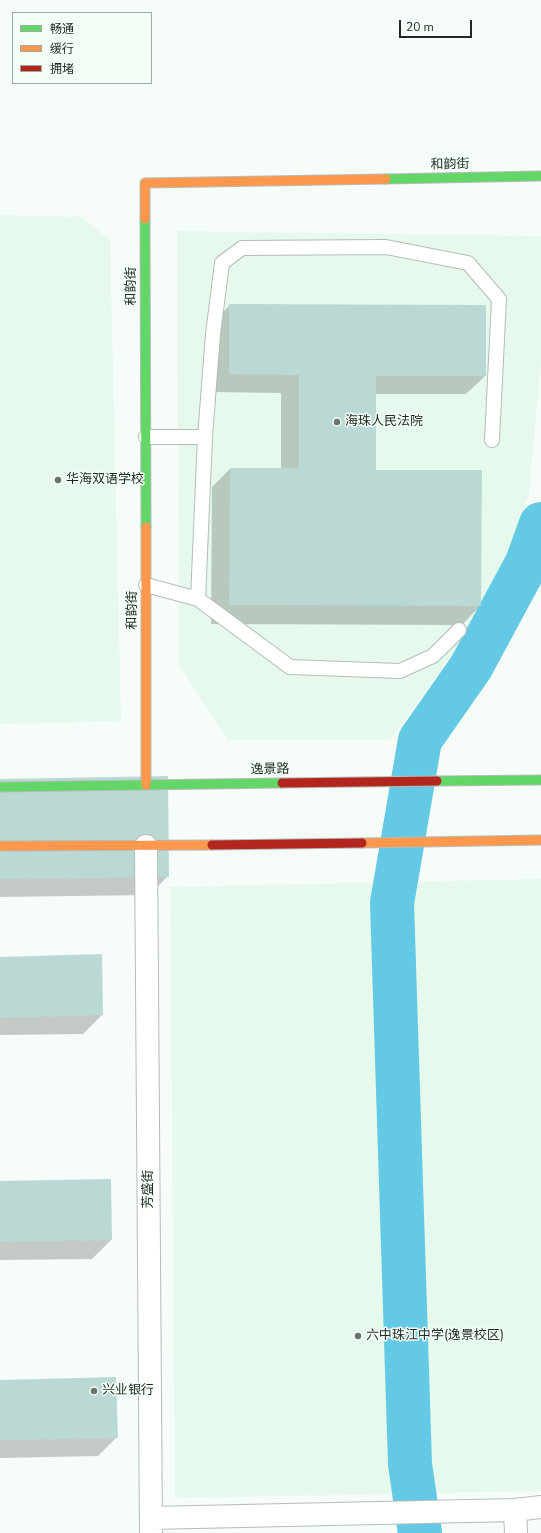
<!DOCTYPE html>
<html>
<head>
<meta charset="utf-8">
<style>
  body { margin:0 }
  #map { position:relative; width:541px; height:1533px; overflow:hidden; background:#f6fcf8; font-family:"Nunito Sans","Noto Sans SC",sans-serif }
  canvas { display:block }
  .legend { position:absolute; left:12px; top:12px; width:140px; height:72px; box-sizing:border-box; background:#f4fef7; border:1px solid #9fa9a2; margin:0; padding:5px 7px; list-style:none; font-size:12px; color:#1f2922 }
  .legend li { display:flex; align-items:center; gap:8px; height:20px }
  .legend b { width:20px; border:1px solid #9fa9a2 }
  .scale { position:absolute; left:399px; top:20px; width:73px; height:18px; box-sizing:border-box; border:2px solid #1f2922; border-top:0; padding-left:5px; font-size:12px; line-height:14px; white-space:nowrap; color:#1f2922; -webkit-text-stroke:3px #f4fef7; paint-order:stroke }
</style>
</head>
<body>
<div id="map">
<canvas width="541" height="1533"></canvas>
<ul class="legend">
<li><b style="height:5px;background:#63d668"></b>畅通</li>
<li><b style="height:5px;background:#ff974d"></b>缓行</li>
<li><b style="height:5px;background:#b3261e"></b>拥堵</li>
</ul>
<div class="scale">20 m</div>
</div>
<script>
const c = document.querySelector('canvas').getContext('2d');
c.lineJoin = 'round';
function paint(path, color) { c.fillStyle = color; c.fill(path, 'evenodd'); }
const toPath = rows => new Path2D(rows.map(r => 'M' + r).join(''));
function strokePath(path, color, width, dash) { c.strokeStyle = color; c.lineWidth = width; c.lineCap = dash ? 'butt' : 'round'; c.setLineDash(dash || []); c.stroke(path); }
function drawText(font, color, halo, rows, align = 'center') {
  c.font = font + ' "Nunito Sans","Noto Sans SC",sans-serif'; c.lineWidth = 3; c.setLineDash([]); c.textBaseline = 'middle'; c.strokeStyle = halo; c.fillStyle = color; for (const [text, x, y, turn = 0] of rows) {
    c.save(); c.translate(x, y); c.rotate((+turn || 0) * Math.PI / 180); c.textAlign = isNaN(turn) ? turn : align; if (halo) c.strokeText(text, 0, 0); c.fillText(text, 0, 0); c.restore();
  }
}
const built = toPath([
  [0,215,81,217,110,240,121,721,0,724],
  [177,231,541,236,541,360,529,495,489,605,390,740,228,740,179,665],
  [541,879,541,1491,175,1498,170,887]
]);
const shadow = toPath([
  [230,305,485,376,466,394,375,394,375,471,480,606,462,625,211,624,212,487,230,469,281,469,281,393,211,392,211,324],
  [0,780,168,876,149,895,0,897],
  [101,956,102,1015,83,1034,0,1035,0,958],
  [110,1180,111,1240,92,1259,0,1260,0,1182],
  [0,1381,117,1437,98,1456,0,1458]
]);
const river = toPath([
  [420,1533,410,1464,392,903,420,740,471,667,527,563,541,524]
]);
const building = toPath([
  [229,304,486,305,486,376,376,376,376,470,482,470,481,606,229,605,230,468,299,468,299,375,229,374],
  [168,776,169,877,0,879,0,779],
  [102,954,103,1015,0,1018,0,957],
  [111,1179,112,1240,0,1242,0,1181],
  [116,1377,118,1438,0,1440,0,1380]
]);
const lane = toPath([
  [146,437,205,437,213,334,222,263,242,248,386,247,468,263,499,299,492,440],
  [146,585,198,599,290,667,400,671,433,656,459,630],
  [198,599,205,437]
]);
const street = toPath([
  [146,846,151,1533],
  [515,1510,516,1533],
  [151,1518,515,1510,541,1507]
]);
const fast = toPath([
  [386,179,541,176],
  [145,219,146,527],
  [437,781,541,780],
  [0,787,282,783]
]);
const slow = toPath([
  [145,219,145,183,386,179],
  [146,527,146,785],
  [362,843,541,840],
  [0,846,212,845]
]);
const jam = toPath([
  [282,783,437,781],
  [212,845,362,843]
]);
const markers = [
  [337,422,4,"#6a736d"],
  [58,480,4,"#6a736d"],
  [358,1336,4,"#6a736d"],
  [94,1391,4,"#6a736d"]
];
const streetNames = [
  ["和韵街",450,165,-1],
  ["和韵街",132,286,-90],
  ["和韵街",133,610,-90],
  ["逸景路",270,770,-1],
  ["芳盛街",149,1189,-90]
];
const poiNames = [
  ["海珠人民法院",345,422],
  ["华海双语学校",66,480],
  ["六中珠江中学(逸景校区)",366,1336],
  ["兴业银行",102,1391]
];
paint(built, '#e5faec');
paint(shadow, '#0003');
strokePath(river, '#64c9e4', 44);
paint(building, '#bad9d5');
strokePath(lane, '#b5bcb8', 16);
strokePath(street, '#b5bcb8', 24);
strokePath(fast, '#b5bcb8', 11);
strokePath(slow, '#b5bcb8', 11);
strokePath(jam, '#b5bcb8', 11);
strokePath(lane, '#fefffe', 14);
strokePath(street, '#fefffe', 22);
strokePath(fast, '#63d668', 9);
strokePath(slow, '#ff974d', 9);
strokePath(jam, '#b3261e', 9);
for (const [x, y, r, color] of markers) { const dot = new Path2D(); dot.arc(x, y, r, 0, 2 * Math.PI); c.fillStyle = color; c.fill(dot); strokePath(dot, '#f4fef7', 1.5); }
drawText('13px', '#1f2922', '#f4fef7', streetNames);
drawText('13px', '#1f2922', '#f4fef7', poiNames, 'left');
</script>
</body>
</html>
